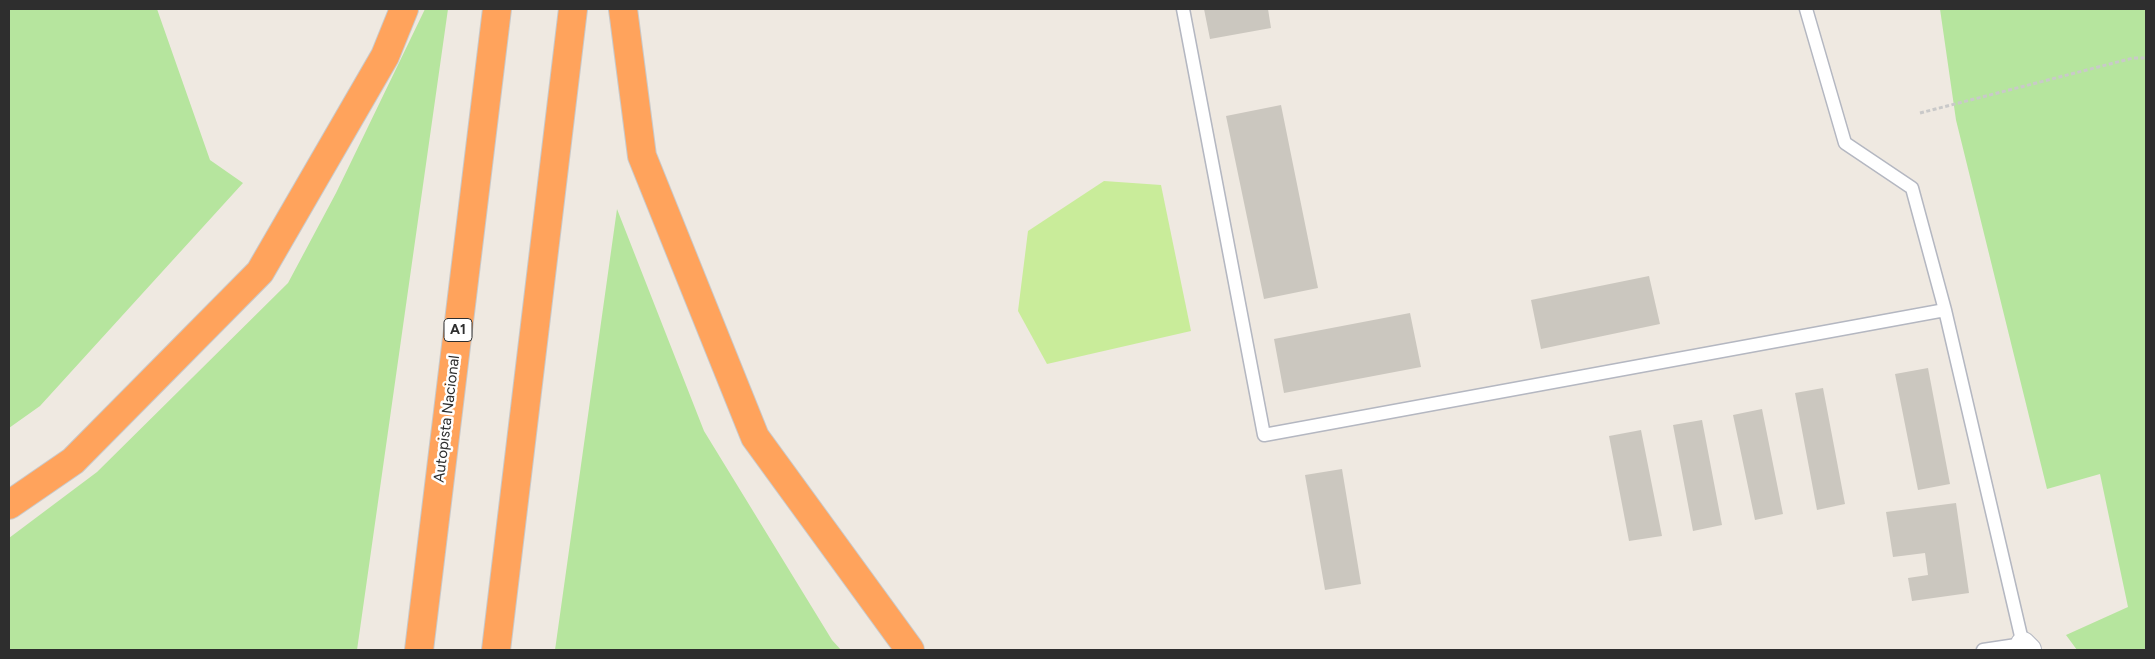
<!DOCTYPE html>
<html>
<head>
<meta charset="utf-8">
<style>
  body { margin:0 }
  #map { position:relative; width:2155px; height:659px; overflow:hidden; background:#efe9e1; font-family:Figtree,sans-serif }
  canvas { display:block }
  .frame { position:absolute; inset:0; border:10px solid #2e2e2e; pointer-events:none }
</style>
</head>
<body>
<div id="map">
<canvas width="2155" height="659"></canvas>
<div class="frame"></div>
</div>
<script>
const c = document.querySelector('canvas').getContext('2d');
c.lineJoin = 'round';
function paint(path, color) { c.fillStyle = color; c.fill(path, 'evenodd'); }
const toPath = rows => new Path2D(rows.map(r => 'M' + r).join(''));
function strokePath(path, color, width, dash) { c.strokeStyle = color; c.lineWidth = width; c.lineCap = dash ? 'butt' : 'round'; c.setLineDash(dash || []); c.stroke(path); }
function drawText(font, color, halo, rows, align = 'center') {
  c.font = font + ' Figtree,sans-serif'; c.lineWidth = 5; c.setLineDash([]); c.textBaseline = 'middle'; c.strokeStyle = halo; c.fillStyle = color; for (const [text, x, y, turn = 0] of rows) {
    c.save(); c.translate(x, y); c.rotate((+turn || 0) * Math.PI / 180); c.textAlign = isNaN(turn) ? turn : align; if (halo) c.strokeText(text, 0, 0); c.fillText(text, 0, 0); c.restore();
  }
}
const green = toPath([
  [9,9,157,9,210,160,243,183,40,406,9,428],
  [425,9,448,9,357,650,9,650,9,538,97,472,288,283,336,193],
  [1940,9,2146,9,2146,650,2077,650,2066,635,2128,607,2100,474,2047,489,1956,120],
  [617,209,704,431,832,640,841,650,555,650]
]);
const pitch = toPath([
  [1104,181,1161,185,1191,331,1047,364,1018,311,1028,231]
]);
const building = toPath([
  [1204,9,1268,9,1271,28,1210,39],
  [1281,105,1318,288,1264,299,1226,116],
  [1649,276,1660,324,1541,349,1531,300],
  [1410,313,1421,367,1284,393,1274,339],
  [1928,368,1950,484,1918,490,1895,374],
  [1823,388,1845,504,1817,510,1795,393],
  [1762,409,1783,514,1755,520,1733,415],
  [1702,420,1722,525,1693,531,1673,425],
  [1641,430,1662,536,1629,541,1609,436],
  [1342,469,1361,584,1325,590,1305,475],
  [1956,503,1969,593,1912,601,1908,578,1928,575,1925,553,1893,557,1886,512]
]);
const path = toPath([
  [1920,113,2133,58,2146,58]
]);
const lane = toPath([
  [1183,9,1264,435,1945,310],
  [1806,9,1845,143,1912,188,1945,310,2024,649],
  [1983,650,2023,644]
]);
const street = toPath([
  [2023,644,2029,650]
]);
const highway = toPath([
  [623,9,642,156,755,437,910,650],
  [9,505,73,461,260,272,385,56,404,9],
  [419,650,497,9],
  [496,650,573,9]
]);
const shields = [
  [458,330,28]
];
const shieldNames = [
  ["A1",458,330]
];
const streetNames = [
  ["Autopista Nacional",447,419,-83]
];
paint(green, '#b6e59e');
paint(pitch, '#c9ec9a');
paint(building, '#cbc7bf');
strokePath(lane, '#b4b7c1', 15);
strokePath(street, '#b4b7c1', 26);
strokePath(highway, '#c9c9c9', 30);
strokePath(path, '#c9c9c9', 3, [4, 2.5]);
strokePath(lane, '#fff', 12);
strokePath(street, '#fff', 24);
strokePath(highway, '#ffa35c', 28);
for (const [x, y, w] of shields) { const box = new Path2D(); box.roundRect(x - w / 2, y - 11.5, w, 23, 4); c.fillStyle = '#fff'; c.fill(box); strokePath(box, '#2e2e2e', 1); }
drawText('bold 14px', '#2e2e2e', null, shieldNames);
drawText('15px', '#2e2e2e', '#fff', streetNames);
</script>
</body>
</html>
